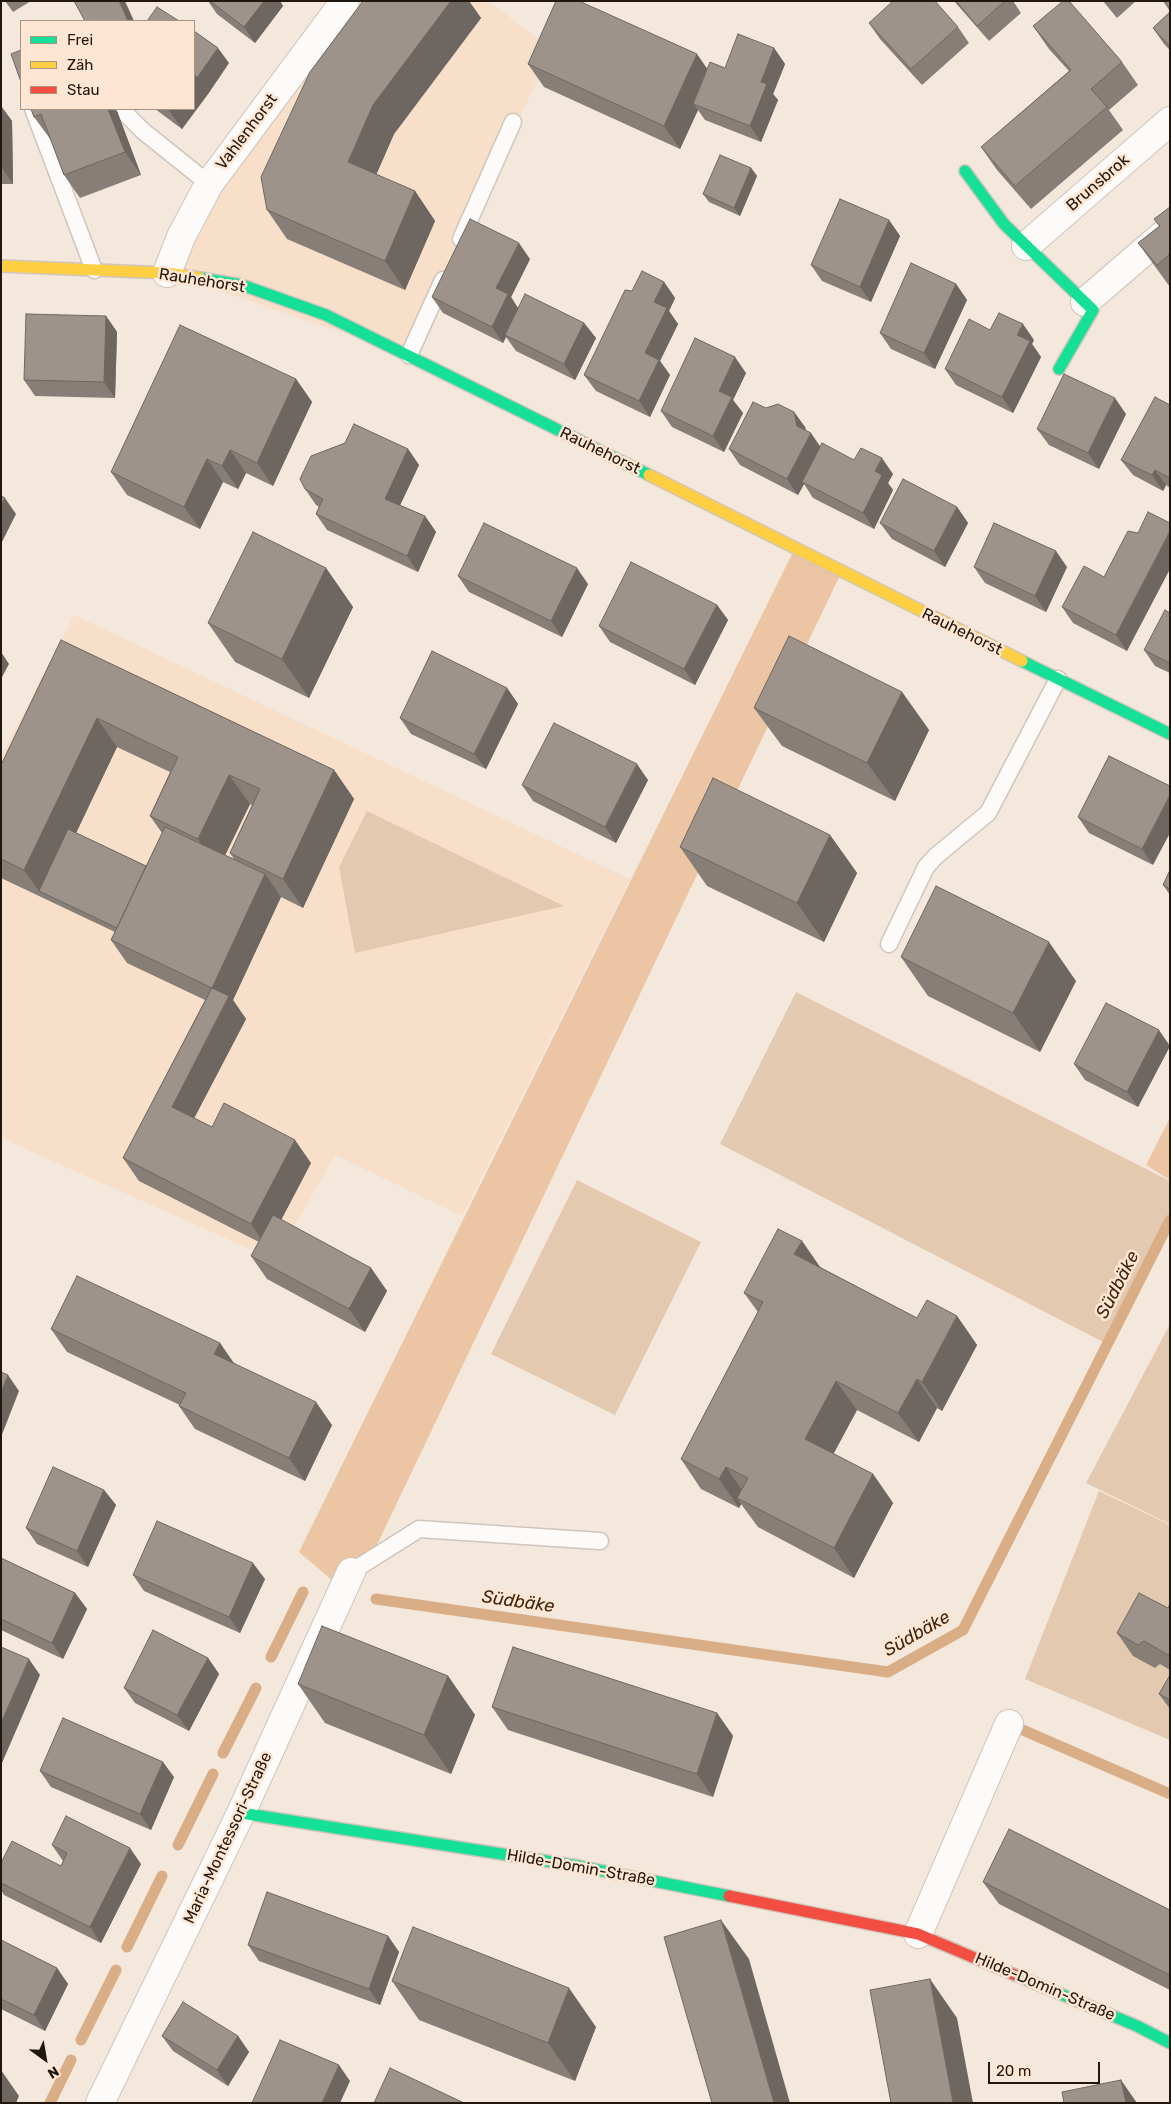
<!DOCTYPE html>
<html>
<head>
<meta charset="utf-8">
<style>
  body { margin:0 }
  #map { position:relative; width:1171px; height:2104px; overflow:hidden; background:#f4e7dc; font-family:Rubik,sans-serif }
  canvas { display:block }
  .frame { position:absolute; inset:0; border:2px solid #21170e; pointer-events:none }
  .legend { position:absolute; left:20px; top:20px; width:175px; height:90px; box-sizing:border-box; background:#fee6d2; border:1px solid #a69384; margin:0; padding:6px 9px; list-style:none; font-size:15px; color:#21170e }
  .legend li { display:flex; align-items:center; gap:10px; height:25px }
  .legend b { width:25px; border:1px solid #a69384 }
  .north { position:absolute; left:20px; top:2034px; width:50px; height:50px; -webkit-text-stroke:4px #fee6d2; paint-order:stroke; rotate:148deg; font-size:14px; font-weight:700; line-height:20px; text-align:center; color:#21170e }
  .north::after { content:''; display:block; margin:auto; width:18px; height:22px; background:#21170e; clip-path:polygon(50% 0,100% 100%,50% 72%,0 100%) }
  .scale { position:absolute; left:988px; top:2062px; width:112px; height:22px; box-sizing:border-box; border:2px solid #21170e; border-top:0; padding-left:6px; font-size:15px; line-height:18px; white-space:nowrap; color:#21170e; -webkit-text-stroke:4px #fee6d2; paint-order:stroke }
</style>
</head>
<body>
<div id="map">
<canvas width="1171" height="2104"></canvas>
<div class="frame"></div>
<ul class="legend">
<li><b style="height:6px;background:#16e098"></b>Frei</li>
<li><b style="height:6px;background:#ffcf43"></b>Zäh</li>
<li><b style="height:6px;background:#f24e42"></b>Stau</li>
</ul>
<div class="north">N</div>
<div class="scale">20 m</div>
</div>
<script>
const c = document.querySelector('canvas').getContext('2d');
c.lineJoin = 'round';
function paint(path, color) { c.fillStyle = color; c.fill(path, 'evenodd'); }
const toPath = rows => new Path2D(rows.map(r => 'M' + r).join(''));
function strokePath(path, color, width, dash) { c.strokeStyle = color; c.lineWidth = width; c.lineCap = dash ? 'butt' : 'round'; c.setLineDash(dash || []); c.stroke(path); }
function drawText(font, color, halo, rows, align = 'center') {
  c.font = font + ' Rubik,sans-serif'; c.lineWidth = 5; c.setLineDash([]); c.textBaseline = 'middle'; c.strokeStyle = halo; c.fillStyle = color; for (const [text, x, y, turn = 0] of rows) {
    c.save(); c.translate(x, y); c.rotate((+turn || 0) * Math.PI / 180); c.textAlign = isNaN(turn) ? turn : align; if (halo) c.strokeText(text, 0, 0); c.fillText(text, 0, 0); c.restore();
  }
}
const built = toPath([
  [349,1,488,1,552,49,409,355,167,273,189,235],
  [74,615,630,879,462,1216,335,1155,275,1260,1,1138,1,757]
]);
const green = toPath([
  [367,811,564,906,355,953,339,867],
  [796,992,1170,1181,1170,1220,1107,1344,720,1144],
  [577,1180,701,1242,615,1415,491,1354],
  [1170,1324,1170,1524,1086,1483],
  [1099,1491,1170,1525,1170,1740,1025,1679]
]);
const forest = toPath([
  [795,548,842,571,352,1597,299,1552],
  [1170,1118,1170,1180,1146,1165]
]);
const stream = toPath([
  [376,1599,888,1672,963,1630,1170,1220],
  [271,1657,303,1592],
  [1009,1724,1170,1794],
  [223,1753,256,1688],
  [178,1845,213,1774],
  [127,1947,162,1876],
  [81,2040,116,1970],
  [50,2103,71,2060]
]);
const lane = toPath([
  [33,109,94,270],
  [121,109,143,131,209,184],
  [461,239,513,122],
  [409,355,443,280],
  [889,944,926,867,936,856,988,813,1058,679],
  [351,1572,419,1529,600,1541]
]);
const street = toPath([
  [1026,246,1170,121],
  [167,273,181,237,209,184,345,1],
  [1085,302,1170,229],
  [918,1934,1009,1724],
  [100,2103,241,1813,351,1572]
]);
const fast = toPath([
  [965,171,1004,224,1093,310,1059,369],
  [200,278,242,285,326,315,649,475],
  [1022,661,1170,734],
  [241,1813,578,1866,729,1896],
  [1015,1975,1137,2026,1170,2043]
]);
const slow = toPath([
  [1,266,167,273,200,278],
  [649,475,1022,661]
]);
const jam = toPath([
  [729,1896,918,1934,1015,1975]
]);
const wall = toPath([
  [5,1,31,1,13,12],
  [208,1,280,1,283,6,255,43,217,14],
  [363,1,469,1,481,18,394,134,376,175,415,191,435,221,405,290,287,239,267,210],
  [954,1,1013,1,1021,13,989,41],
  [1103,1,1136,1,1117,18],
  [1163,1,1170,1,1170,11],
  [1170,12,1170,50,1164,44,1153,28],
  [869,23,958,27,969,43,922,85,880,39],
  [1033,26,1122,62,1138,85,1109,110,1123,130,1031,209,997,170,981,147,1069,71,1049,49],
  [774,48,785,64,773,94,778,100,761,142,705,120,698,110,680,149,544,87,528,64,707,69,725,68],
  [229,63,208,94,182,129,155,109,194,109],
  [1,106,12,121,13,184,1,184],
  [31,109,117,111,141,175,80,198,64,175,51,140,34,117],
  [751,168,757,176,740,216,709,202,703,194],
  [1170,207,1170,287,1138,243,1159,226,1154,219],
  [889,220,900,236,871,302,822,281,811,265],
  [530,259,511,297,518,308,584,323,596,338,575,380,516,351,506,337,503,343,443,313,432,297],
  [664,282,675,298,669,311,678,324,660,361,670,375,650,417,596,391,584,375,632,291],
  [956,284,967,300,935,369,891,349,880,333],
  [106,316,117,332,115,398,35,396,24,380],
  [990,330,1034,340,1032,344,1041,357,1013,413,956,385,945,369],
  [746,373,733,400,743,413,724,452,672,427,661,411],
  [296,379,312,402,273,486,246,473,238,489,223,482,200,529,127,495,111,472],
  [1170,405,1170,488,1166,485,1163,491,1133,475,1121,460],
  [766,408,794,412,805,427,806,431,820,447,893,474,888,483,893,490,874,529,813,498,804,484,798,495,740,465,729,449],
  [1126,414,1099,469,1049,445,1037,429],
  [408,449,419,465,400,505,425,516,436,532,418,572,327,530,316,514,319,507,316,505,305,489],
  [957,507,968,523,945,567,892,539,880,523],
  [1138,533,1127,651,1073,623,1062,607,1104,577],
  [974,567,1067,567,1046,612,985,583],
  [326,568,353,607,309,698,235,662,208,623],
  [458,576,588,584,562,637,469,592],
  [717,605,728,620,695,685,610,642,599,626],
  [1170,613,1170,673,1155,666,1144,650],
  [61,640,334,770,354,799,303,908,281,897,233,1000,246,1019,194,1118,212,1127,311,1163,281,1220,371,1268,387,1291,365,1332,267,1279,251,1256,259,1242,139,1181,123,1158,205,1000,127,963,111,940,115,932,1,878,1,765],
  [117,747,170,772,150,816,162,833,146,866,76,833],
  [250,804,252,805,230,853,234,859,225,855],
  [507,688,518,704,486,769,411,734,400,718],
  [902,692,929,730,895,801,782,746,754,708],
  [1109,756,1153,865,1089,833,1078,817],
  [648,780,616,843,533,801,522,785],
  [830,835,857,873,824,942,707,886,680,847],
  [1170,870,1170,895,1163,885],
  [901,957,1076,981,1040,1052,928,996],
  [1170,1046,1138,1107,1085,1080,1074,1064],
  [802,1241,820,1267,917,1318,957,1316,977,1345,942,1411,937,1408,919,1442,857,1410,833,1454,873,1474,893,1503,854,1578,758,1527,741,1504,739,1508,701,1489,681,1459,758,1312,744,1293],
  [51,1329,220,1343,234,1364,332,1425,305,1481,195,1429,179,1406,180,1405,67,1352],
  [104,1490,116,1505,88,1567,37,1544,26,1528],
  [1,1558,75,1593,87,1609,63,1659,1,1630],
  [133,1575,265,1579,240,1633,144,1591],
  [1170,1604,1170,1670,1160,1664,1155,1668,1133,1656,1117,1633,1168,1608],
  [208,1658,219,1674,189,1731,135,1703,124,1688],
  [1170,1675,1170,1709,1159,1694],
  [448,1676,475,1715,451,1774,325,1723,298,1684],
  [492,1707,717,1713,733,1736,713,1797,508,1730],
  [40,1771,174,1777,151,1830,51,1787],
  [52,1845,141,1864,101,1943,4,1895,1,1890,1,1863,61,1866,63,1861],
  [983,1882,1170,1910,1170,1990,999,1904],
  [388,1936,399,1952,380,2005,259,1961,248,1945],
  [1,1940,57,1968,68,1984,45,2031,1,2009],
  [392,1981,596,2027,575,2081,419,2020],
  [162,2036,238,2036,249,2052,228,2086,173,2051]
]);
const shadedWall = toPath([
  [119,1,125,1,134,21,128,21],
  [264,1,280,1,283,6,255,43,244,27],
  [451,1,469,1,481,18,394,134,369,191,348,162,373,105],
  [218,48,229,63,208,94,182,129,168,109,194,109,194,73],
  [774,48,785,64,773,94,778,100,761,142,750,126,761,82],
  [697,54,713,77,693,104,698,110,680,149,664,126],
  [1,106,12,121,13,184,2,168],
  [108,109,115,109,117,111,141,175,125,152],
  [751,168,757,176,740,216,734,208],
  [415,191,435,221,405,290,385,261],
  [889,220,900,236,871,302,860,287],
  [519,243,530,259,511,297,519,310,505,335,506,337,503,343,492,327,496,288],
  [664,282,675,298,669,311,678,324,660,361,670,375,650,417,639,401,645,353,654,302],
  [956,284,967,300,935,369,924,353],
  [106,316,117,332,115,398,104,382],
  [584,323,596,338,575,380,564,364],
  [1023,324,1034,340,1032,344,1041,357,1013,413,1002,397,1017,335],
  [735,357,746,373,733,400,743,413,724,452,713,436,719,391],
  [296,379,312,402,273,486,257,463],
  [1115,398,1126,414,1099,469,1088,453],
  [794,412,805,427,808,439,811,433,822,449,802,482,804,484,798,495,787,479,797,426],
  [408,449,419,465,396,514,385,499],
  [230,450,246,473,238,489,222,466],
  [882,458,893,474,888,483,893,490,874,529,863,513,875,471],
  [207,459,223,482,200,529,184,507],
  [1155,470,1166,485,1163,491,1152,475],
  [5,498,16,514,1,544,1,505],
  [957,507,968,523,945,567,934,551],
  [425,516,436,532,418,572,407,556],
  [1170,531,1170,569,1127,651,1116,635],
  [1056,551,1067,567,1046,612,1035,596],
  [326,568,353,607,309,698,282,659],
  [577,568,588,584,562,637,551,621],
  [717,605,728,620,695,685,684,669],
  [1,652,9,664,1,679],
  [507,688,518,704,486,769,474,754],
  [902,692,929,730,895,801,867,763],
  [97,718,117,747,47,894,39,891,24,870],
  [637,764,648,780,616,843,605,827],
  [334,770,354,799,303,908,283,879],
  [229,775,250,804,219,868,198,839],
  [1170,795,1170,833,1153,865,1142,849],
  [830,835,857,873,824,942,797,903],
  [265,874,281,897,233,1000,246,1019,188,1130,172,1107,212,988],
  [1049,942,1076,981,1040,1052,1013,1013],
  [1159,1030,1170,1046,1138,1107,1127,1092],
  [295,1140,311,1163,267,1247,251,1224],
  [802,1241,822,1270,794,1254],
  [371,1268,387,1291,365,1332,349,1309],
  [957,1316,977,1345,942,1411,922,1382],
  [220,1343,236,1366,214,1354],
  [8,1375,19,1391,1,1437,1,1392],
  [917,1379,937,1408,919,1442,898,1413],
  [836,1381,857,1410,826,1468,805,1439],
  [316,1402,332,1425,305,1481,289,1458],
  [726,1467,746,1496,737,1498,741,1504,739,1508,719,1479],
  [873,1474,893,1503,854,1578,834,1548],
  [104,1490,116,1505,88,1567,77,1551],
  [253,1563,265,1579,240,1633,229,1617],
  [75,1593,87,1609,63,1659,52,1643],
  [208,1658,219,1674,189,1731,177,1715],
  [29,1659,40,1675,2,1763,1,1723],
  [448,1676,475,1715,451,1774,424,1735],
  [717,1713,733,1736,713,1797,697,1774],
  [163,1762,174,1777,151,1830,140,1814],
  [130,1848,141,1864,101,1943,90,1927],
  [721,1920,749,1959,790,2103,774,2103],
  [388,1936,399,1952,380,2005,369,1989],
  [57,1968,68,1984,45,2031,34,2015],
  [930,1979,957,2018,973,2103,953,2103],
  [569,1988,596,2027,575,2081,548,2043],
  [238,2036,249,2052,228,2086,217,2070],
  [339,2065,350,2081,340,2103,322,2103],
  [1,2070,19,2096,16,2103,1,2103],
  [1121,2080,1137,2103,1126,2103]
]);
const building = toPath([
  [74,1,119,1,128,21,85,21,74,1],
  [210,1,264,1,244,27,210,1],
  [363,1,451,1,373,105,348,162,415,191,385,261,267,210,261,177,310,72,363,1],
  [556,1,579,1,697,54,664,126,528,64,556,1],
  [893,1,935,1,958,27,911,69,869,23,893,1],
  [956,1,1005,1,977,26,956,1],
  [1063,1,1069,1,1122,62,1091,89,1107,107,1015,186,981,147,1071,70,1033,26,1063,1],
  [1164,1,1170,1,1170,8,1164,1],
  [157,7,179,21,147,21,157,7],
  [1170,12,1170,47,1153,28,1170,12],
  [194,31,218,48,197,78,194,73,194,31],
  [738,34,774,48,761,82,767,84,750,126,693,104,710,62,725,68,738,34],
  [21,50,21,82,11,54,21,50],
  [31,109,108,109,125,152,64,175,41,114,34,117,31,109],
  [1,136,2,168,1,168,1,136],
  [720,155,751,168,734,208,703,194,720,155],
  [840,199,889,220,860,287,811,265,840,199],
  [1170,207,1170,254,1157,265,1138,243,1160,226,1154,219,1170,207],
  [470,219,519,243,496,288,508,294,492,327,432,297,470,219],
  [911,263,956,284,924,353,880,333,911,263],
  [642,271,664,282,654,302,667,308,645,353,659,360,639,401,584,375,625,290,632,291,642,271],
  [525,294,584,323,564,364,505,335,525,294],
  [999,313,1023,324,1017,335,1030,341,1002,397,945,369,969,319,990,330,999,313],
  [26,314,106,316,104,382,24,380,26,314],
  [180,325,296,379,257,463,230,450,222,466,207,459,184,507,111,472,180,325],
  [695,338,735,357,719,391,732,397,713,436,661,411,695,338],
  [1064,374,1115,398,1088,453,1037,429,1064,374],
  [1155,397,1170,405,1170,478,1155,470,1152,475,1121,460,1155,397],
  [753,402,766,408,778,404,794,412,797,426,811,433,787,479,729,449,753,402],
  [354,424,408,449,385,499,425,516,407,556,316,514,323,499,305,489,300,479,311,456,345,443,354,424],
  [822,443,854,460,861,448,882,458,875,471,882,475,863,513,802,482,822,443],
  [903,479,957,507,934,551,880,523,903,479],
  [1,496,5,498,1,505,1,496],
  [1148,512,1170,523,1170,531,1116,635,1062,607,1084,566,1104,577,1128,531,1138,533,1148,512],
  [484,523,577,568,551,621,458,576,484,523],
  [994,523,1056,551,1035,596,974,567,994,523],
  [253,532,326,568,282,659,208,623,253,532],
  [631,562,717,605,684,669,599,626,631,562],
  [1165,610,1170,613,1170,663,1144,650,1165,610],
  [789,636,902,692,867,763,754,708,789,636],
  [61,640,334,770,283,879,230,853,260,789,229,775,198,839,150,816,178,757,97,718,24,870,1,859,1,765,61,640],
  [432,651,507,688,474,754,400,718,432,651],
  [554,723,637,764,605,827,522,785,554,723],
  [1109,756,1170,786,1170,795,1142,849,1078,817,1109,756],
  [713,778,830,835,797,903,680,847,713,778],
  [165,827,265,874,212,988,111,940,165,827],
  [68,829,146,866,117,928,39,891,68,829],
  [1170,870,1170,889,1163,885,1170,870],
  [936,886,1049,942,1013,1013,901,957,936,886],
  [212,988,229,996,172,1107,212,1127,224,1103,295,1140,251,1224,123,1158,212,988],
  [1106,1003,1159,1030,1127,1092,1074,1064,1106,1003],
  [273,1215,371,1268,349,1309,251,1256,273,1215],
  [778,1229,802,1241,794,1254,917,1318,927,1300,957,1316,922,1382,917,1379,898,1413,836,1381,805,1439,873,1474,834,1548,737,1498,748,1478,726,1467,719,1479,681,1459,763,1302,744,1293,778,1229],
  [77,1276,220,1343,214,1354,316,1402,289,1458,179,1406,186,1393,51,1329,77,1276],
  [1,1372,8,1375,1,1392,1,1372],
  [53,1467,104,1490,77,1551,26,1528,53,1467],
  [157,1521,253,1563,229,1617,133,1575,157,1521],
  [1,1558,75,1593,52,1643,1,1619,1,1558],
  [1139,1593,1168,1608,1170,1604,1170,1656,1144,1641,1138,1645,1117,1633,1139,1593],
  [322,1626,448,1676,424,1735,298,1684,322,1626],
  [153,1630,208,1658,177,1715,124,1688,153,1630],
  [1,1647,29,1659,1,1723,1,1647],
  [513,1647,717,1713,697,1774,492,1707,513,1647],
  [1170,1675,1170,1700,1159,1694,1170,1675],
  [63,1718,163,1762,140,1814,40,1771,63,1718],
  [66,1816,130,1848,90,1927,1,1883,1,1863,12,1841,61,1866,67,1853,52,1845,66,1816],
  [1009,1829,1170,1910,1170,1975,983,1882,1009,1829],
  [267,1892,388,1936,369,1989,248,1945,267,1892],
  [721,1920,774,2103,712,2103,664,1937,721,1920],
  [413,1927,569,1988,548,2043,392,1981,413,1927],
  [1,1940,57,1968,34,2015,1,1999,1,1940],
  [930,1979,953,2103,891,2103,870,1990,930,1979],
  [183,2002,238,2036,217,2070,162,2036,183,2002],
  [280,2040,339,2065,322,2103,252,2103,280,2040],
  [390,2068,464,2103,374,2103,390,2068],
  [1121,2080,1126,2103,1064,2103,1062,2092,1121,2080]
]);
const streetNames = [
  ["Vahlenhorst",247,132,-53],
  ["Brunsbrok",1098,183,-41],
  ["Rauhehorst",202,281,9],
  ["Rauhehorst",600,451,26],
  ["Rauhehorst",962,632,26],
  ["Maria-Montessori-Straße",228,1838,-65],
  ["Hilde-Domin-Straße",581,1868,10],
  ["Hilde-Domin-Straße",1045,1987,23]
];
const waterNames = [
  ["Südbäke",1118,1285,-63],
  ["Südbäke",518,1602,8],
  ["Südbäke",917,1634,-30]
];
paint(built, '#f8dfc9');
paint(green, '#e4c9b1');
paint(forest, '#ecc5a5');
strokePath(stream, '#d9ae87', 11);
strokePath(lane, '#d0c5bc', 19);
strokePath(street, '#d0c5bc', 30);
strokePath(fast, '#d0c5bc', 14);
strokePath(slow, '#d0c5bc', 14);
strokePath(jam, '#d0c5bc', 14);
strokePath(lane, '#fdfbfa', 16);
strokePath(street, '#fdfbfa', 28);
strokePath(fast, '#16e098', 11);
strokePath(slow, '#ffcf43', 11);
strokePath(jam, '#f24e42', 11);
paint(wall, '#877e77');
paint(shadedWall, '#6e6761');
paint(building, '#9d938a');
strokePath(building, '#6e6761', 1);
drawText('16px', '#21170e', '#fee6d2', streetNames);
drawText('italic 18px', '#3d250f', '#fee6d2', waterNames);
</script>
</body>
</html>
